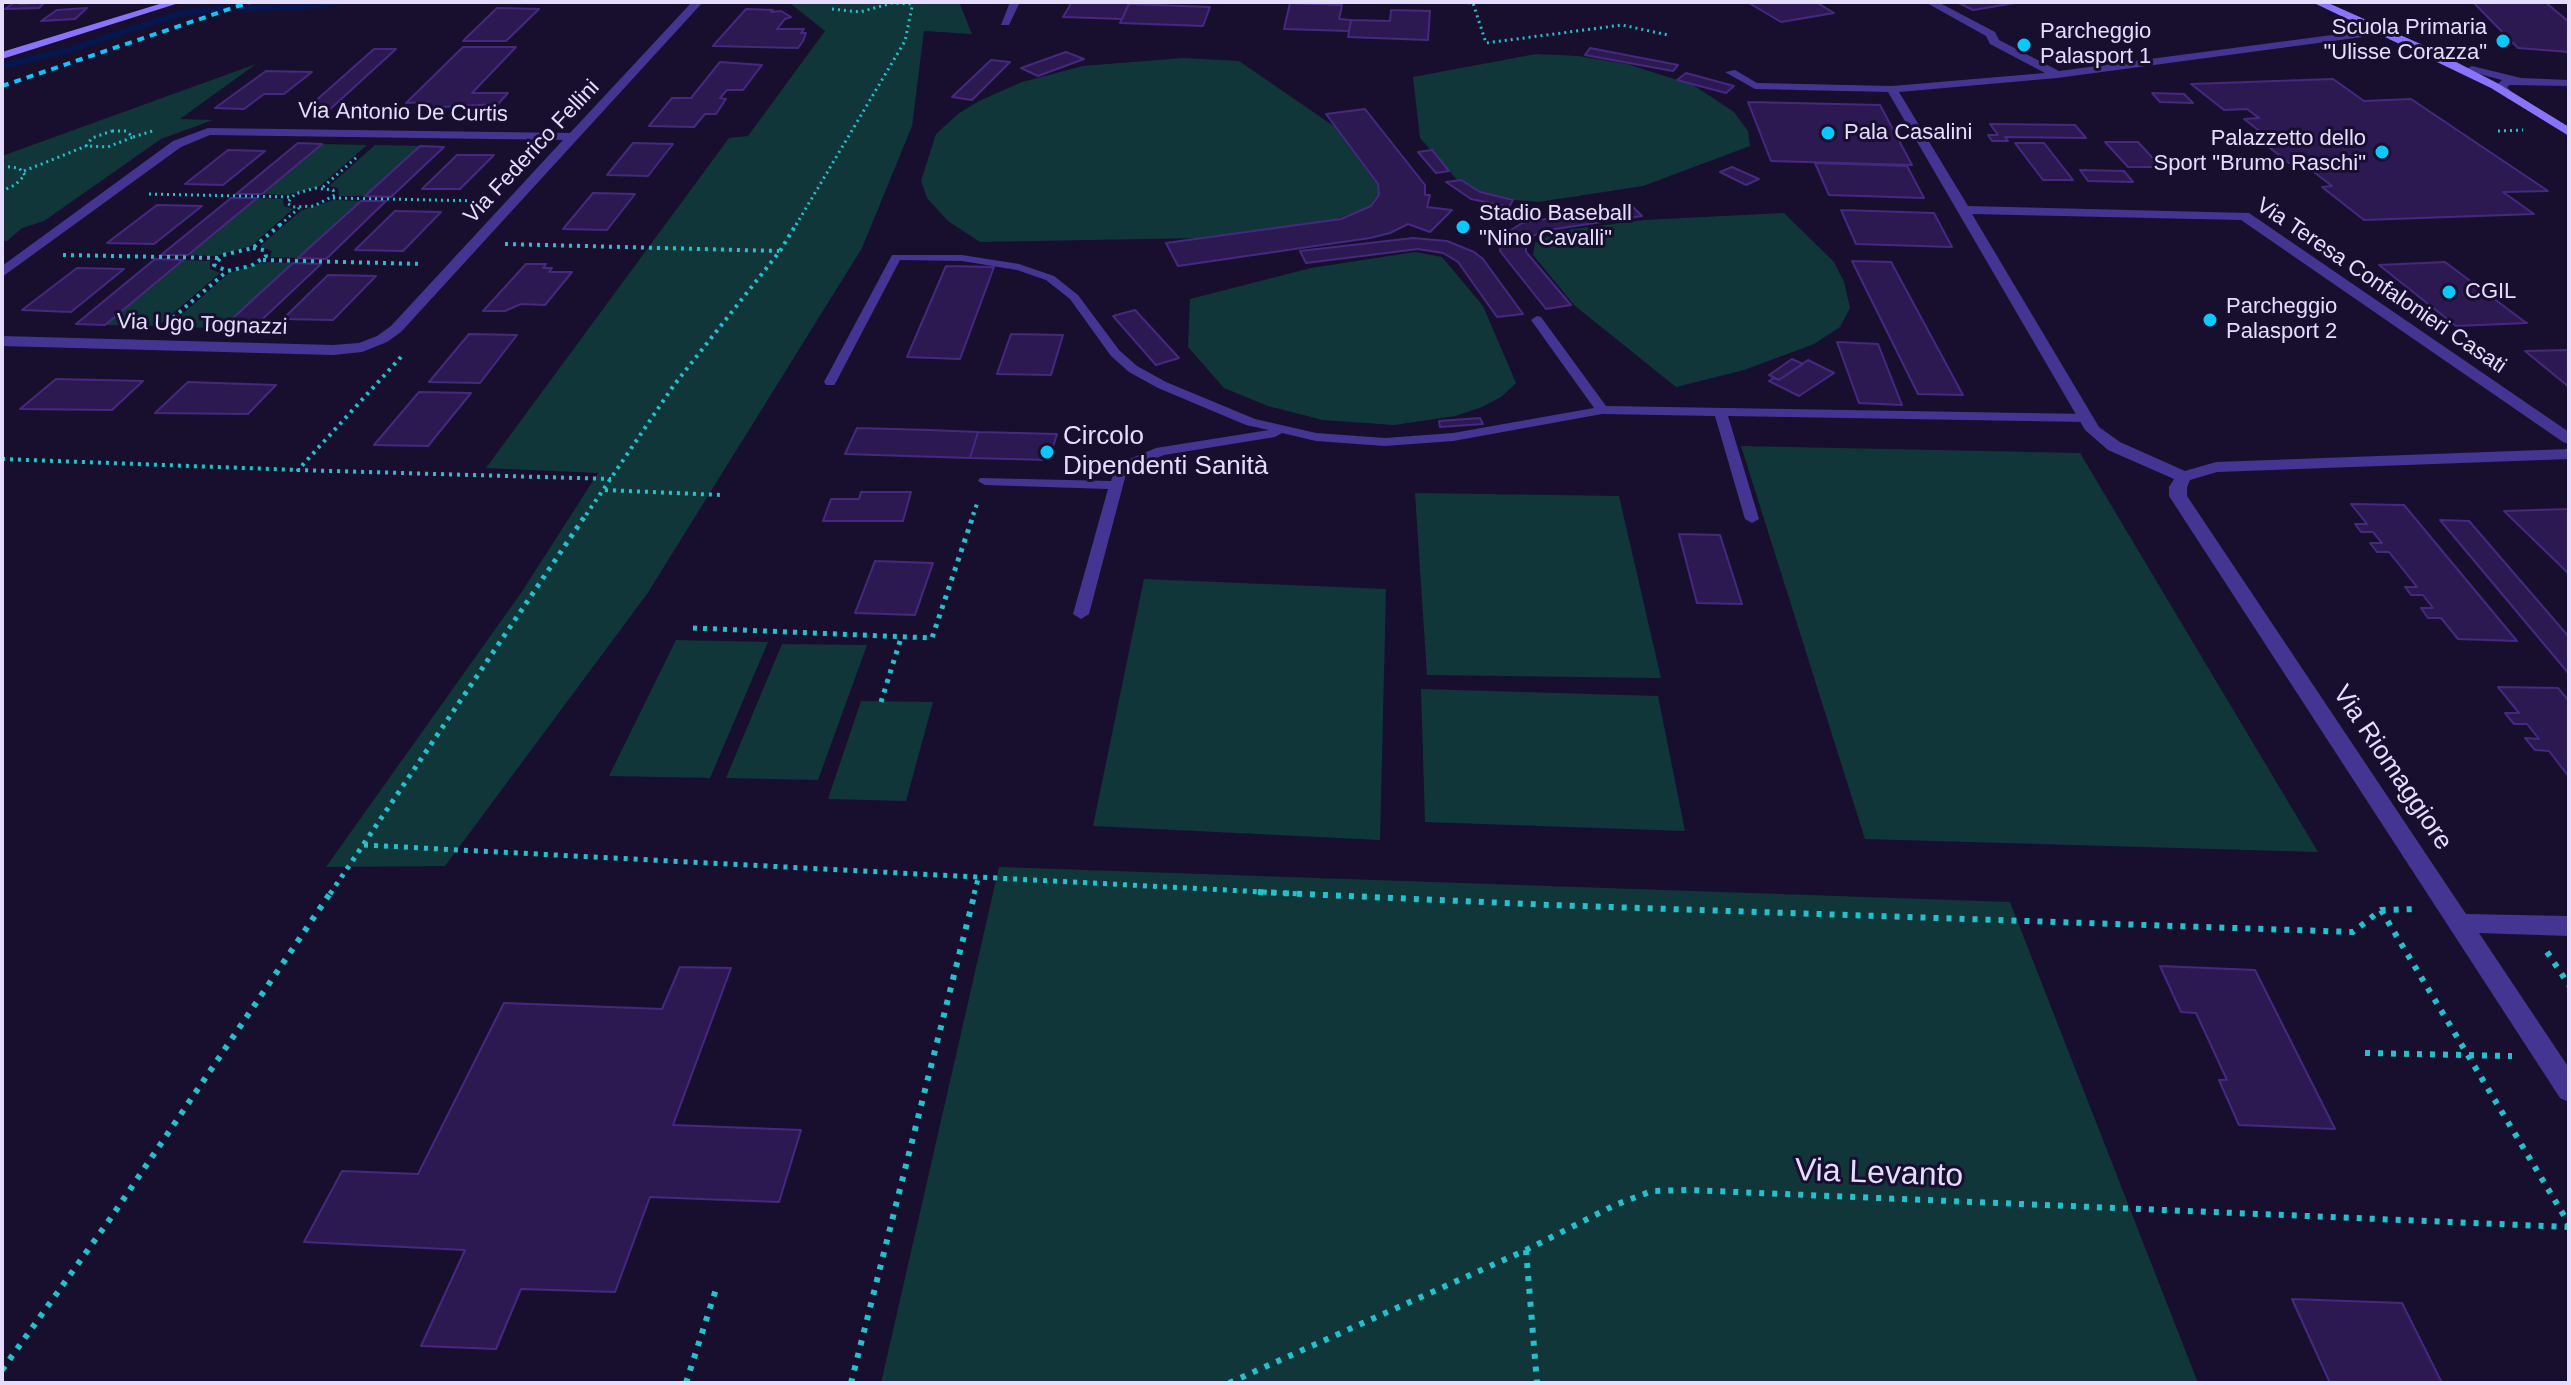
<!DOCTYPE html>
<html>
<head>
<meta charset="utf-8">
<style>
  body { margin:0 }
  #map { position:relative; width:2571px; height:1385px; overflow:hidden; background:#180f2f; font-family:Arial,sans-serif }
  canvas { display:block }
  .frame { position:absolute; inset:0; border:4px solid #e5ddff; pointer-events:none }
</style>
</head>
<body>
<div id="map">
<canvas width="2571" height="1385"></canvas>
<div class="frame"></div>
</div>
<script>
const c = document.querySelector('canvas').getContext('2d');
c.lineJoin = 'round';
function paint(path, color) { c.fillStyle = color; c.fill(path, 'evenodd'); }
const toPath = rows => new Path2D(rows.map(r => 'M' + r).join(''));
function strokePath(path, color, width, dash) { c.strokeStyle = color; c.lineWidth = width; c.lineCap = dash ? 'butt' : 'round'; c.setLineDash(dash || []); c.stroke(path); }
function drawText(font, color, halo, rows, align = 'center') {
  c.font = font + ' Arial,sans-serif'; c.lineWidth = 6; c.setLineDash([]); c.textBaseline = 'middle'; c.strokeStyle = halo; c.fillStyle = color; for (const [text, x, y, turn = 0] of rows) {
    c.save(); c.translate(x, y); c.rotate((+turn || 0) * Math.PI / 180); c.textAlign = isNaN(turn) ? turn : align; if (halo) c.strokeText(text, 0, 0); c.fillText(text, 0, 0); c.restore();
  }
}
const green = toPath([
  [959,2,972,34,924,31,912,126,862,248,647,594,445,866,326,867,521,593,598,473,486,468,729,138,748,136,825,31,791,4,728,3],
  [1536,54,1578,56,1627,64,1693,85,1734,112,1748,131,1750,146,1643,186,1538,202,1492,198,1458,181,1420,138,1413,77],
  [1183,58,1239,61,1335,127,1379,187,1379,195,1371,206,1334,220,1200,238,980,242,948,221,927,198,921,181,936,134,958,114,979,101,1022,82,1083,66],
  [256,64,180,119,213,120,161,139,44,221,22,228,7,241,2,241,2,156],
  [322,144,367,145,320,186,288,195,262,194],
  [375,145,420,146,365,196,339,196,338,188,329,186],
  [257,198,283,199,284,206,293,209,251,246,216,256,188,255],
  [334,200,361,201,298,258,270,257,272,251,260,246,302,210],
  [1784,213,1834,262,1844,282,1850,308,1840,327,1814,344,1744,370,1676,387,1574,305,1533,255,1535,243,1558,231,1644,220],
  [1415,252,1442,257,1483,306,1516,383,1501,397,1482,407,1455,416,1394,425,1323,420,1268,406,1224,388,1188,347,1190,299,1311,268],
  [183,260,210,261,210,269,220,273,158,326,105,325],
  [264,262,293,263,222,328,168,327,229,273],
  [1741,446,2080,453,2318,852,1865,839],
  [1415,493,1619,496,1661,678,1427,675],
  [1144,579,1386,589,1380,840,1093,826],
  [676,640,768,642,710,778,609,776],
  [782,644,867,645,818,780,726,778],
  [1421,689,1658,696,1685,831,1425,822],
  [861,701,933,702,906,801,828,799],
  [999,867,2010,902,2198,1383,881,1383]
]);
const stream = toPath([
  [241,8,300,7,339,2],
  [2,66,69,50,178,14,223,8]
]);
const building = toPath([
  [15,2,22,2,20,4,45,2,39,8,5,9,15,2],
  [1072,2,1123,2,1129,4,1122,19,1063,17,1072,2],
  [1816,2,1834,13,1781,22,1749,3,1816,2],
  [1957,2,2021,2,1973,10,1957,2],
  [2473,2,2545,2,2569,22,2569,52,2518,48,2473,2],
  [1290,3,1342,5,1339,19,1351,20,1349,31,1284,29,1290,3],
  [1129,4,1210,7,1203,26,1120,23,1129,4],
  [87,8,75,19,41,21,57,10,87,8],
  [497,8,539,9,506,41,463,41,497,8],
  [746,9,773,10,771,12,781,11,791,17,785,19,777,29,804,29,801,33,806,33,803,41,798,48,713,46,746,9],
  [1391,10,1430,11,1428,40,1348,37,1351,20,1390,21,1391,10],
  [463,47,516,47,472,93,508,93,498,104,422,108,428,102,406,103,463,47],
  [1590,48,1678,65,1673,71,1585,55,1590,48],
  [374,49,396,49,327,112,303,112,374,49],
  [1066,52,1084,59,1038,76,1021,68,1066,52],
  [991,60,1010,62,972,100,952,97,991,60],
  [720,62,762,65,743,90,727,90,720,98,726,99,716,114,705,114,694,127,649,126,672,98,691,98,720,62],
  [266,71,312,72,284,94,264,94,244,109,215,108,266,71],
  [1686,73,1734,86,1726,93,1677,80,1686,73],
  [2333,79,2364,101,2411,99,2548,191,2503,192,2534,214,2364,220,2322,187,2332,186,2310,169,2323,169,2315,163,2289,163,2261,141,2280,140,2275,136,2266,136,2244,119,2259,118,2247,109,2224,110,2191,84,2333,79],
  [2152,93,2184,94,2193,103,2160,102,2152,93],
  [1748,102,1880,105,1912,165,1771,161,1748,102],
  [1365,109,1425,185,1425,195,1430,195,1427,207,1452,210,1430,232,1408,224,1390,233,1370,238,1178,266,1166,243,1341,219,1371,206,1379,195,1378,184,1326,114,1365,109],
  [1990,124,2075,125,2086,138,2005,137,2008,141,1992,141,1988,135,1998,135,1990,124],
  [2105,142,2138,142,2161,167,2128,167,2105,142],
  [298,143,322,144,262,194,236,194,298,143],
  [633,143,673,144,648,176,607,175,633,143],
  [2015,143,2044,143,2073,180,2043,180,2015,143],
  [420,146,444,147,391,197,365,196,420,146],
  [228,150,265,151,223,185,185,184,228,150],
  [1432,150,1449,171,1436,173,1418,152,1432,150],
  [457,155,494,155,460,189,422,189,457,155],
  [1815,163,1907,166,1924,198,1829,195,1815,163],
  [1732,167,1759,179,1746,185,1720,172,1732,167],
  [2080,170,2124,171,2133,182,2088,181,2080,170],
  [1461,180,1480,192,1513,200,1509,207,1471,199,1446,182,1461,180],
  [593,193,635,194,607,230,563,229,593,193],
  [231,198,257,198,188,255,161,255,231,198],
  [361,201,386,201,326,259,298,258,361,201],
  [157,205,202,206,154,244,107,243,157,205],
  [1631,205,1642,216,1542,231,1526,240,1526,252,1571,305,1546,309,1500,251,1503,235,1522,223,1631,205],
  [1841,210,1934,213,1952,247,1856,244,1841,210],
  [395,211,441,212,403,251,355,250,395,211],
  [1413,238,1447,241,1474,252,1483,259,1523,314,1497,317,1458,262,1443,253,1418,249,1306,263,1300,251,1413,238],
  [155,259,183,260,105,325,76,324,155,259],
  [1852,261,1891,262,1963,395,1918,394,1852,261],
  [2445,262,2525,322,2527,323,2456,326,2379,265,2445,262],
  [293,263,321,264,252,329,222,328,293,263],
  [526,264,546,264,543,268,552,268,549,272,572,272,545,305,521,304,505,311,483,311,526,264],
  [946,266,994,267,960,359,907,357,946,266],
  [77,268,124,269,71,312,22,310,77,268],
  [328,275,376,276,333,320,283,319,328,275],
  [1135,310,1179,358,1156,365,1113,316,1135,310],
  [469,334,517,335,480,383,429,382,469,334],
  [1011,334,1063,335,1051,375,997,374,1011,334],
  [1837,342,1878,344,1902,405,1859,403,1837,342],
  [2569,350,2569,387,2525,351,2569,350],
  [1792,359,1803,364,1779,380,1769,375,1792,359],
  [1808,360,1834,373,1799,396,1769,381,1774,378,1779,380,1808,360],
  [56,379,143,381,112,410,20,409,56,379],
  [188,382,276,385,248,414,155,413,188,382],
  [419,392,471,393,428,446,374,445,419,392],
  [1480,418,1483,424,1440,427,1439,421,1480,418],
  [857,428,929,430,978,432,970,458,845,454,857,428],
  [978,432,1057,434,1049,460,970,458,978,432],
  [861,492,911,492,903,521,823,521,831,499,859,499,861,492],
  [2351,504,2404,505,2517,641,2458,639,2441,618,2428,618,2421,608,2433,608,2423,595,2411,595,2405,587,2417,587,2389,552,2377,552,2370,543,2382,543,2373,532,2361,532,2355,524,2367,524,2351,504],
  [2569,509,2568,573,2504,511,2569,509],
  [2440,520,2469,521,2569,637,2569,674,2440,520],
  [1679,534,1720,535,1742,604,1697,603,1679,534],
  [875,561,933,563,915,615,855,613,875,561],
  [2498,687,2558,688,2569,701,2569,777,2549,751,2535,750,2525,738,2539,739,2527,724,2514,724,2505,713,2519,713,2498,687],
  [2160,966,2255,970,2335,1129,2239,1125,2219,1080,2227,1080,2196,1013,2181,1012,2160,966],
  [680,967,731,968,673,1125,801,1130,779,1202,650,1197,615,1292,521,1289,496,1349,421,1346,465,1250,304,1242,342,1171,418,1174,504,1003,662,1009,680,967],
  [2292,1299,2402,1303,2442,1383,2330,1383,2292,1299]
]);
const pathFar3 = toPath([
  [1450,2,1473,3,1486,43,1622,25,1668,35],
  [832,9,860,12,892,3,913,4],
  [112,131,126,131,133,137,108,147,86,146,92,138,112,131],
  [2498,131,2523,130],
  [133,137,156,130],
  [2,166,19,168,25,175,15,185,2,191],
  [24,171,86,146],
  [323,187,358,156],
  [315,188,333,190,335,195,314,206,293,207,287,203,295,194,315,188],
  [149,194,290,197],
  [333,198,484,201],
  [280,225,299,208],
  [796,225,905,41,913,2]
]);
const pathFar2 = toPath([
  [505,244,779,251],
  [254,247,282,223],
  [253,248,264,250,266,256,251,266,227,271,214,265,223,255,253,248],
  [63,255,218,258],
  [263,260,423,264],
  [167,323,226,272],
  [401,357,298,470,611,479],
  [2,459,298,470],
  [605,490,721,495],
  [586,515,674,385,780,251,797,223],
  [973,515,978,501]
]);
const pathFar1 = toPath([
  [693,628,932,638,974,513],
  [881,702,901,638],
  [364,845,1302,894],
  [330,894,587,513],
  [974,894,978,879]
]);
const path = toPath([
  [1258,892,1551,905,2353,932,2381,910,2417,909],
  [2381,910,2569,1224],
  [2547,952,2569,985],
  [2365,1053,2512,1056],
  [1526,1250,1537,1383],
  [2,1370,110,1219,331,892],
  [686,1383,717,1286],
  [851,1383,975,892],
  [1229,1383,1526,1250,1615,1205,1652,1191,1688,1190,2569,1227]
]);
const lane = toPath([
  [892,255,962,255,1019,264,1054,276,1078,295,1119,350,1137,366,1166,382,1255,419,1316,433,1385,438,1453,433,1594,408,1531,320,1537,316,1541,317,1606,406,2086,414,2092,418,2086,422,1728,416,1759,519,1752,523,1745,519,1715,416,1602,414,1453,441,1385,446,1316,441,1282,433,1275,437,1164,455,1137,466,1126,474,1089,614,1081,619,1073,614,1108,489,985,485,978,481,980,478,1111,481,1115,469,1127,460,1156,448,1269,430,1246,425,1158,388,1129,372,1111,356,1070,299,1046,280,1017,270,962,261,900,260,836,382,834,385,826,385,824,382,892,255]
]);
const street = toPath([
  [692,2,703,2,401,332,387,342,362,352,333,355,2,346,2,336,333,345,359,343,377,336,391,326,563,140,210,135,181,147,2,277,2,266,173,141,208,128,570,133,692,2],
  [1010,2,1020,2,1009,25,1001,25,1010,2],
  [1925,2,1938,2,1995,32,1999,40,2059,71,2385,28,2390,31,2385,34,2057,78,1899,92,1968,206,2249,213,2569,432,2569,444,2563,442,2241,220,1972,214,2099,427,2120,442,2185,471,2216,462,2569,449,2569,459,2217,472,2190,480,2187,487,2187,496,2466,914,2569,916,2569,936,2479,933,2569,1068,2569,1102,2560,1098,2169,496,2169,487,2174,479,2108,450,2085,430,1888,92,1755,89,1725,72,1735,70,1757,83,1892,86,2045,73,1990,44,1986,36,1925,2],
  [2472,66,2521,78,2569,80,2569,86,2510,85,2507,87,2514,95,2508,99,2495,87,2502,80,2468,71,2466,69,2472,66]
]);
const secondary = toPath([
  [166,2,182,2,2,59,2,52,166,2],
  [2312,2,2326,2,2425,46,2499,84,2569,127,2569,136,2491,88,2312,2]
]);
const rail = toPath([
  [2,86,250,2]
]);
const markers = [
  [2503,41,8,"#09c7ff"],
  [2024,45,8,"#09c7ff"],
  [1828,133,8,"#09c7ff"],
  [2382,152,8,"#09c7ff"],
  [1463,227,8,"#09c7ff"],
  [2449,292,8,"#09c7ff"],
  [2210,320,8,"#09c7ff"],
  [1047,452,8,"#09c7ff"]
];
const farPoinames = [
  ["Scuola Primaria",2487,28,"right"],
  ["\"Ulisse Corazza\"",2487,53,"right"],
  ["Parcheggio",2040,32],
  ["Palasport 1",2040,57],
  ["Pala Casalini",1844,133],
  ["Palazzetto dello",2366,139,"right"],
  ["Sport \"Brumo Raschi\"",2366,164,"right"],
  ["Stadio Baseball",1479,214],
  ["\"Nino Cavalli\"",1479,239],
  ["CGIL",2465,292],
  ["Parcheggio",2226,307],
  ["Palasport 2",2226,332]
];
const farStreetnames = [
  ["Via Antonio De Curtis",403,113,1],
  ["Via Federico Fellini",532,152,-47],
  ["Via Teresa Confalonieri Casati",2381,286,34],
  ["Via Ugo Tognazzi",202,325,2]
];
const poiNames = [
  ["Circolo",1063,437],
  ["Dipendenti Sanità",1063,467]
];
const streetNames = [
  ["Via Riomaggiore",2392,768,56]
];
const nearStreetnames = [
  ["Via Levanto",1879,1174,2]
];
paint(green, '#113639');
strokePath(stream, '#051751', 6);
paint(building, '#2c1952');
strokePath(building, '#452980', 2);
strokePath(pathFar3, '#24c1cc', 3, [2, 4]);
strokePath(pathFar2, '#24c1cc', 4, [3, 5]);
strokePath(pathFar1, '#24c1cc', 5, [4, 6]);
strokePath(path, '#24c1cc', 6, [5, 8]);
paint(lane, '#453592');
paint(street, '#453592');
paint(secondary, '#8974ff');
strokePath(rail, '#09c7ff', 4, [7, 6]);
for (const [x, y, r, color] of markers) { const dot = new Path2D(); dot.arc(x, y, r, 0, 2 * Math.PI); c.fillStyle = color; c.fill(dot); strokePath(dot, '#180f2f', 3); }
drawText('22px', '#e5ddff', '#180f2f', farPoinames, 'left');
drawText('22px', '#e5ddff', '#180f2f', farStreetnames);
drawText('26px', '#e5ddff', '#180f2f', poiNames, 'left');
drawText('26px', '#e5ddff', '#180f2f', streetNames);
drawText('32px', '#e5ddff', '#180f2f', nearStreetnames);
</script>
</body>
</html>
